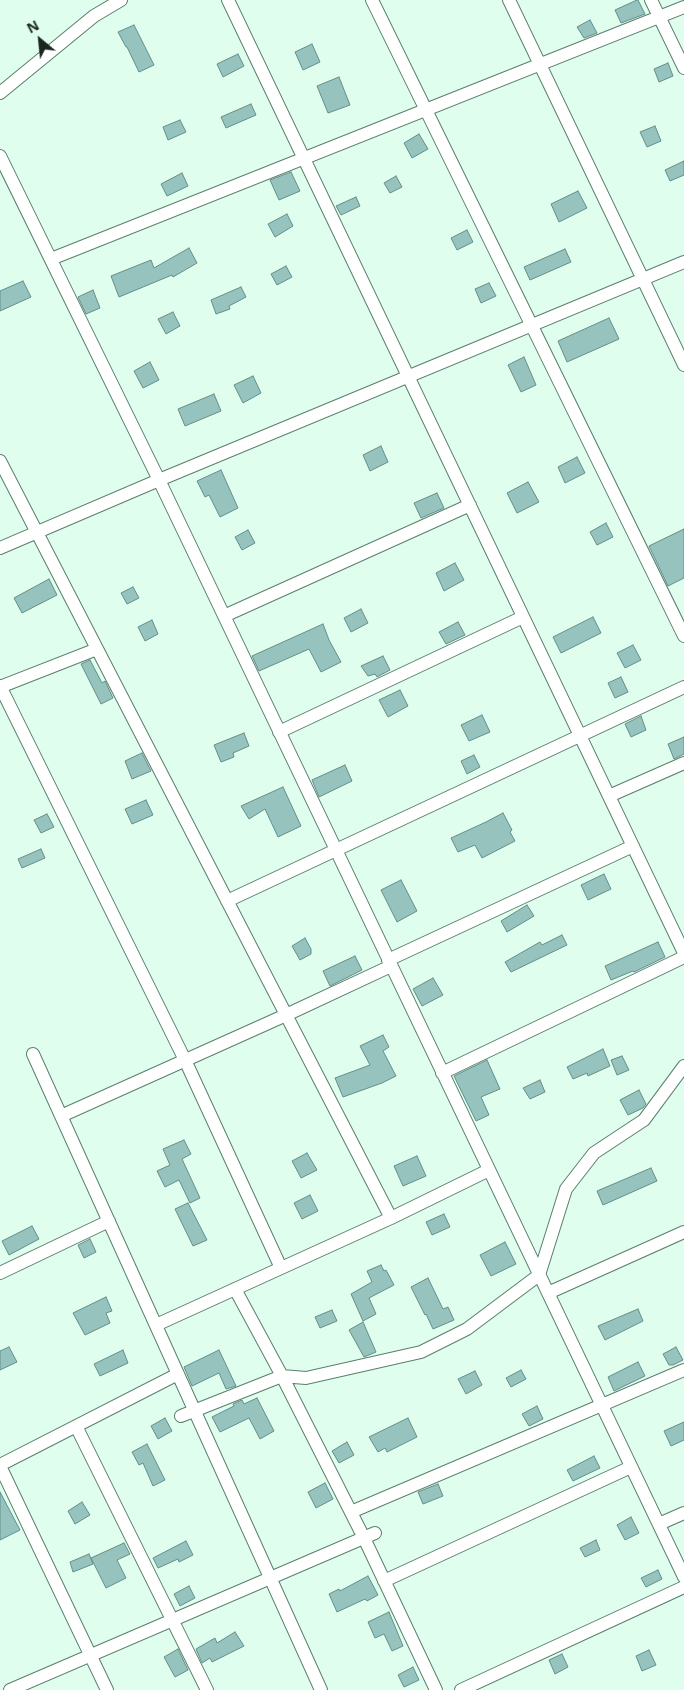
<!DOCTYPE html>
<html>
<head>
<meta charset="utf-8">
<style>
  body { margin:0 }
  #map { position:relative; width:684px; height:1690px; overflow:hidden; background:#dffeee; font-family:"Noto Sans",sans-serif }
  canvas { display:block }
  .north { position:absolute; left:15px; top:15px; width:50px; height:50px; -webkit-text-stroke:4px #dffeee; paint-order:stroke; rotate:332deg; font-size:14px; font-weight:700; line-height:20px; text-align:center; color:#192720 }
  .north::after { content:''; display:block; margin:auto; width:18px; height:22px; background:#192720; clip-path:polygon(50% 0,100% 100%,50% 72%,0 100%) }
</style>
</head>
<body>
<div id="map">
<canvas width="684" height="1690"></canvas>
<div class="north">N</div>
</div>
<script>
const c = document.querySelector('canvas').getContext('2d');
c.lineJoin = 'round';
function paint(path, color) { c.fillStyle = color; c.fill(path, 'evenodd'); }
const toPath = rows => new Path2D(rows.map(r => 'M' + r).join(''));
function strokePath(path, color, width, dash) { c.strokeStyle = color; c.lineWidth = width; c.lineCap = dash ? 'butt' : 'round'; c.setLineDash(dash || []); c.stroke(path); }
const building = toPath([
  [637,0,638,0,645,14,621,23,615,10,637,0],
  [590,20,597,33,584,38,577,27,590,20],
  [134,25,154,65,139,72,127,47,126,47,118,32,134,25],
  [312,44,320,62,303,70,295,52,312,44],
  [238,54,244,66,223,77,217,64,238,54],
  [668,63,673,76,659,82,654,69,668,63],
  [339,77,350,105,328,113,317,86,339,77],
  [251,104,256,115,226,128,221,117,251,104],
  [180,120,186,132,168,140,163,127,180,120],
  [655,126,661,141,647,147,640,132,655,126],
  [419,134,428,149,412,158,404,143,419,134],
  [684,161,684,175,670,181,665,170,684,161],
  [291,172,300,191,279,200,270,180,291,172],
  [182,173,188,186,167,196,161,184,182,173],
  [396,176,402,187,390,193,384,183,396,176],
  [578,191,587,208,559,222,551,204,578,191],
  [356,197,360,206,341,215,336,206,356,197],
  [287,214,293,226,275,237,268,224,287,214],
  [467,230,473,242,457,250,451,238,467,230],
  [189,248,197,263,173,277,172,275,119,297,111,276,151,260,154,268,189,248],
  [565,249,571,262,530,280,524,267,565,249],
  [286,266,292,277,277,285,271,274,286,266],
  [23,281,31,297,0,311,0,291,23,281],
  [489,283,496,296,481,303,475,289,489,283],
  [241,287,246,297,229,306,230,309,216,314,211,300,241,287],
  [93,290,100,308,86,314,78,297,93,290],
  [173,312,180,326,166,334,158,319,173,312],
  [609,318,619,339,567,362,558,341,609,318],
  [524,357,536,385,521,392,508,365,524,357],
  [150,362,159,380,143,388,134,371,150,362],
  [253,376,261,393,243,403,234,385,253,376],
  [214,394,221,411,185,426,178,409,214,394],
  [381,446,388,462,370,471,363,455,381,446],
  [577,457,585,473,565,483,558,467,577,457],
  [221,470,238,508,220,517,209,495,205,497,197,481,221,470],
  [528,482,539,502,517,513,507,493,528,482],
  [437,493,444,508,421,518,414,503,437,493],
  [606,523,613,537,597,545,590,532,606,523],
  [684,529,684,578,668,586,649,546,684,529],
  [248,530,255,543,242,550,235,537,248,530],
  [455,563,464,580,444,591,436,573,455,563],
  [49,579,57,595,22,613,14,598,49,579],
  [133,587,139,598,127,604,121,593,133,587],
  [361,609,368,623,351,632,344,618,361,609],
  [593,617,601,633,561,653,553,637,593,617],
  [152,620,158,634,145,641,138,627,152,620],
  [458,622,465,635,446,644,439,632,458,622],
  [323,624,329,640,341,662,321,672,309,649,259,671,252,656,323,624],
  [633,645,641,660,625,668,617,653,633,645],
  [383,656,390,670,377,677,375,674,368,676,361,666,383,656],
  [90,660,102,683,105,681,113,698,101,704,81,664,90,660],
  [621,677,628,692,615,698,608,683,621,677],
  [400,690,408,706,388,717,379,700,400,690],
  [482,715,490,732,469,741,461,725,482,715],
  [641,716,646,730,631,737,625,724,641,716],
  [244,733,249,746,233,753,234,757,221,762,214,745,244,733],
  [684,737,684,754,674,759,668,744,684,737],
  [142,753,151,771,132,779,125,761,142,753],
  [474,755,480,767,467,774,461,761,474,755],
  [345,765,352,781,319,797,312,780,345,765],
  [283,787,301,826,278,837,265,809,249,819,241,806,283,787],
  [146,800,153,815,132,824,125,809,146,800],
  [503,813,512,830,510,832,515,841,482,858,475,845,458,852,451,838,486,822,503,813],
  [47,814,54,827,41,833,34,820,47,814],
  [41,849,45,858,22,868,18,859,41,849],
  [604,874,611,889,588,900,581,885,604,874],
  [401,880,417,911,397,922,381,890,401,880],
  [527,905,534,916,507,932,501,921,527,905],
  [562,935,567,945,511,972,505,962,540,942,542,945,562,935],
  [305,938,311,949,311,954,300,960,292,946,305,938],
  [658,942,665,957,634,972,633,971,611,980,605,966,658,942],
  [355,956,362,970,330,986,323,971,355,956],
  [433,978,443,995,422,1006,413,989,433,978],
  [383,1035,389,1047,383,1051,396,1076,382,1083,343,1097,335,1078,370,1065,360,1046,383,1035],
  [603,1049,610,1066,588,1076,587,1073,573,1079,567,1067,603,1049],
  [622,1056,629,1070,617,1075,611,1060,622,1056],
  [487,1060,500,1089,481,1097,489,1115,476,1121,454,1076,487,1060],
  [540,1080,545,1092,530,1099,523,1088,540,1080],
  [639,1090,646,1104,643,1108,628,1115,620,1100,639,1090],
  [184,1140,191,1154,182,1159,200,1198,190,1203,179,1180,165,1187,157,1171,170,1165,163,1149,184,1140],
  [307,1153,317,1170,301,1178,292,1161,307,1153],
  [417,1156,426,1176,403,1186,394,1166,417,1156],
  [651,1168,657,1181,603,1205,597,1191,651,1168],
  [310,1195,318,1211,302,1219,294,1203,310,1195],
  [188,1203,207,1240,193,1246,175,1209,188,1203],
  [444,1214,450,1227,432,1235,426,1222,444,1214],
  [32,1226,39,1239,9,1255,2,1241,32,1226],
  [90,1239,96,1252,84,1258,78,1245,90,1239],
  [505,1242,516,1264,491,1276,480,1255,505,1242],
  [381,1265,384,1271,386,1270,394,1285,369,1298,376,1314,363,1321,351,1294,372,1282,367,1271,381,1265],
  [428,1278,443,1309,448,1307,454,1320,433,1329,426,1314,425,1315,411,1287,428,1278],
  [106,1297,112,1311,106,1313,110,1323,85,1335,73,1313,106,1297],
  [638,1309,643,1321,605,1340,598,1326,638,1309],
  [332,1310,337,1321,320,1328,315,1317,332,1310],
  [363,1322,376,1352,364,1357,349,1330,363,1322],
  [9,1347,17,1362,0,1370,0,1351,9,1347],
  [676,1347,683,1360,673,1365,669,1365,663,1354,676,1347],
  [123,1350,128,1363,100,1376,94,1364,123,1350],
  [219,1350,236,1386,226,1389,219,1373,192,1386,184,1367,219,1350],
  [638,1362,645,1376,614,1391,608,1377,638,1362],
  [521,1370,526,1379,511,1387,506,1378,521,1370],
  [475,1371,482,1385,466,1394,458,1379,475,1371],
  [257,1398,274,1431,260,1439,249,1418,220,1432,212,1417,234,1406,233,1404,242,1400,244,1404,257,1398],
  [537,1406,543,1419,529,1426,522,1414,537,1406],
  [165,1418,172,1431,158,1439,151,1426,165,1418],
  [408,1418,417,1437,387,1452,385,1448,378,1452,369,1437,408,1418],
  [684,1422,684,1440,671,1446,664,1431,684,1422],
  [347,1442,354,1455,339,1463,332,1451,347,1442],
  [147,1444,165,1480,153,1486,143,1463,139,1465,132,1452,147,1444],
  [594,1456,600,1468,573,1481,567,1470,594,1456],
  [325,1483,333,1499,316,1508,308,1492,325,1483],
  [438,1484,443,1496,423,1504,418,1492,438,1484],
  [0,1492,20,1530,0,1540,0,1492],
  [82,1502,90,1515,75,1524,68,1511,82,1502],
  [631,1517,639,1533,625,1540,617,1525,631,1517],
  [596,1540,600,1550,585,1557,580,1548,596,1540],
  [186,1541,193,1555,179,1562,178,1559,158,1568,153,1558,186,1541],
  [124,1543,130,1554,117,1560,126,1578,106,1588,91,1558,124,1543],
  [89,1554,93,1564,73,1572,70,1562,89,1554],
  [658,1570,662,1579,646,1587,641,1578,658,1570],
  [368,1576,378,1595,367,1601,365,1599,337,1612,329,1594,339,1589,340,1591,368,1576],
  [189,1586,195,1598,180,1606,174,1594,189,1586],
  [389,1612,403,1646,392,1651,384,1634,375,1638,368,1622,389,1612],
  [235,1632,244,1646,212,1662,210,1658,202,1663,196,1649,215,1638,217,1643,235,1632],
  [178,1649,188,1670,175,1677,164,1657,178,1649],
  [649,1650,656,1665,642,1671,636,1656,649,1650],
  [562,1654,568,1667,555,1674,549,1660,562,1654],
  [413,1667,419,1680,404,1687,398,1675,413,1667]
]);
const street = toPath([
  [228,0,684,953],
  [372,0,684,636],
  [509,0,684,365],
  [651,0,684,68],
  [0,93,94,16,121,0],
  [0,156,159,480,684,1577],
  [51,259,684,7],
  [0,461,391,1218],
  [0,548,159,480,684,262],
  [224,616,470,505],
  [0,686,185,1060,281,1268],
  [0,687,97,649],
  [279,732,523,617],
  [609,796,684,763],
  [227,901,684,687],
  [388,960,633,846],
  [33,1054,321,1690],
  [442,1073,684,957],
  [61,1116,286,1015,391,966],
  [0,1273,109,1221],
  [235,1289,282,1376,364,1538,436,1690],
  [548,1293,684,1232],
  [156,1325,391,1218,489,1170],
  [181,1416,282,1376,306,1378,421,1352,467,1329,539,1275,566,1189,594,1153,644,1120,684,1066],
  [76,1426,207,1690],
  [0,1465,178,1374],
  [0,1466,107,1690],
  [351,1512,684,1370],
  [659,1524,684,1513],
  [384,1581,631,1467],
  [10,1690,375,1533],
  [461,1690,684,1587]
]);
paint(building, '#96c3bd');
strokePath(building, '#638f89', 1);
strokePath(street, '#5b7e6d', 14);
strokePath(street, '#fff', 12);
</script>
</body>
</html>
